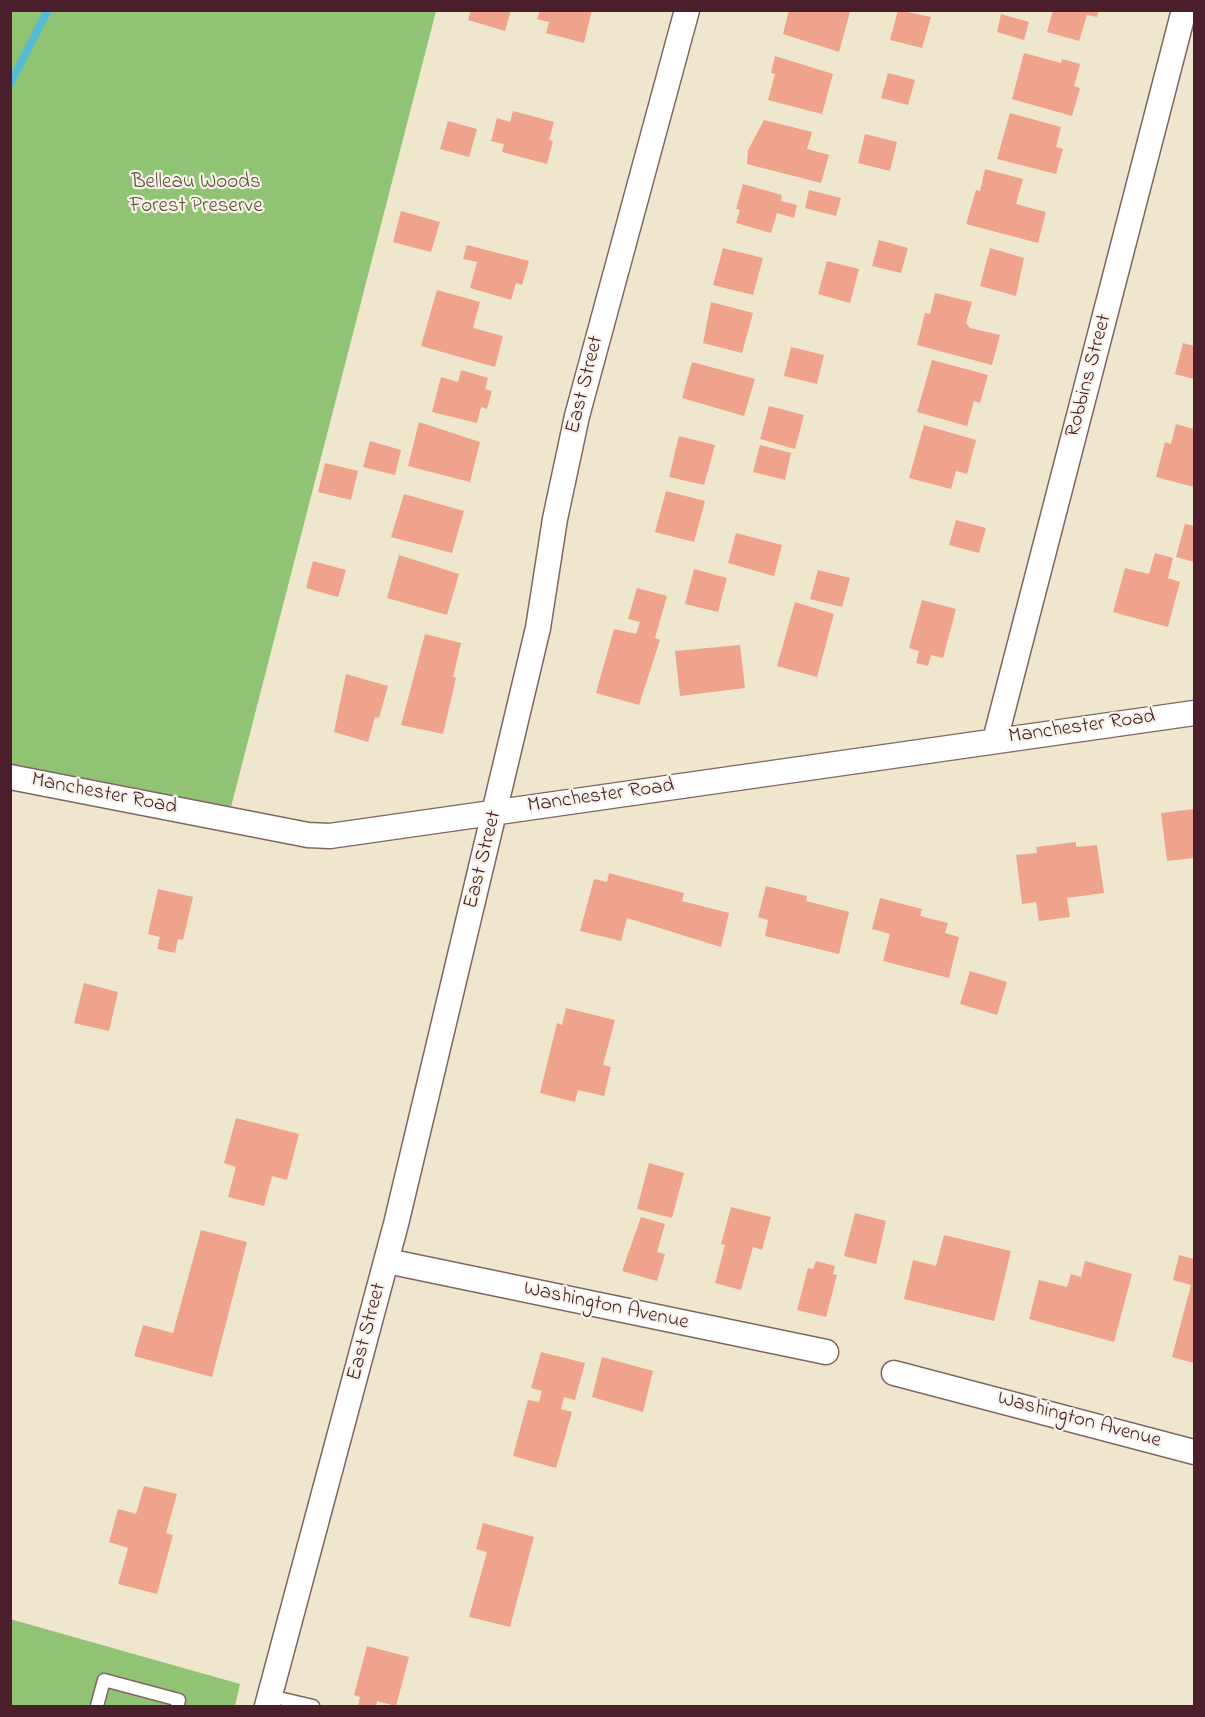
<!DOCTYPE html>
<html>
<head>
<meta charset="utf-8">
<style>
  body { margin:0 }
  #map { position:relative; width:1205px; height:1717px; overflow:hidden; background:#eee7cd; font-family:"Indie Flower",sans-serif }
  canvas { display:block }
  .frame { position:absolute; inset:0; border:12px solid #4a1f2b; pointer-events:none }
</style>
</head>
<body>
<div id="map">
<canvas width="1205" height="1717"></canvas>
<div class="frame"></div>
</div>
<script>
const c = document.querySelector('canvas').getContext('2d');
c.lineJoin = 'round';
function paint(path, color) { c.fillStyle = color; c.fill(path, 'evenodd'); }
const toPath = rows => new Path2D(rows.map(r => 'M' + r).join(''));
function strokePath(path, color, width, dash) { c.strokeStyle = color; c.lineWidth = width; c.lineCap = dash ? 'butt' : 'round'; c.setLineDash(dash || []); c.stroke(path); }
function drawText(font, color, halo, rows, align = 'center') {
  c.font = font + ' "Indie Flower",sans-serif'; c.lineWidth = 4.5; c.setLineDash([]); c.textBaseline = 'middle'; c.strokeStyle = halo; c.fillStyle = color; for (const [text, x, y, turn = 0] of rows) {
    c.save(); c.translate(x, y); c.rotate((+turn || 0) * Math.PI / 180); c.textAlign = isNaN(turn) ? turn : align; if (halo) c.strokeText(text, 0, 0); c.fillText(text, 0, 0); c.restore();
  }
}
const green = toPath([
  [10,11,436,11,231,807,11,766],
  [10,1619,240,1684,235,1706,11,1706]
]);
const stream = toPath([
  [10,84,48,10]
]);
const building = toPath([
  [471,10,511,10,505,31,468,20],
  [540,10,592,10,584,43,546,33,549,22,537,19],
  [789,10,850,12,839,52,783,34],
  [898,10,931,17,922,48,890,40],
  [1053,10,1099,10,1097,17,1087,15,1079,41,1047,32],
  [1001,14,1029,22,1024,40,997,32],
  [1024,53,1061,63,1062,59,1080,64,1074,86,1080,88,1072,116,1012,99],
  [775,56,833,74,822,114,768,100,775,74,771,73],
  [888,73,915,80,908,105,881,98],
  [513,111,554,122,549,140,553,141,547,164,502,152,504,144,491,141,497,118,510,122],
  [1010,113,1061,127,1056,147,1063,149,1056,174,997,159],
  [764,120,812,132,807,149,829,155,821,183,747,164,748,150],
  [448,121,477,129,469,157,440,149],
  [865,134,897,142,890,171,858,163],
  [985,169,1023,179,1016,204,1046,212,1038,243,966,224,976,190,980,191],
  [743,184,782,195,781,201,797,205,794,218,777,213,771,233,736,223,740,210,736,209],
  [809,190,841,198,836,216,805,208],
  [401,211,440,222,431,252,393,242],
  [879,240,908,248,901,273,872,266],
  [467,245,529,261,522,285,516,283,511,300,470,288,477,262,463,259],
  [723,248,763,258,753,295,713,285],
  [990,248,1024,258,1016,296,980,286],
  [827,261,859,269,850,303,818,294],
  [437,290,480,302,473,328,503,336,495,367,421,346],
  [935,293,972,302,966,323,970,328,1000,335,992,365,917,345,925,313,930,314],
  [711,302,753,313,742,353,703,343],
  [1183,343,1194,346,1194,379,1175,374],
  [791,347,824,355,817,384,784,376],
  [932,360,988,375,980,403,974,401,967,426,917,412],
  [692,362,755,379,744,416,682,398],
  [461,370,488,378,485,389,492,391,487,409,481,407,477,423,432,412,441,377,458,382],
  [769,406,804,415,795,449,760,439],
  [419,422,480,442,470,482,408,466],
  [1176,424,1194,429,1194,487,1156,477,1165,442,1171,444],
  [924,425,976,440,967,474,956,471,951,489,909,478],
  [679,436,715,445,704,485,669,477],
  [370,441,401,450,395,475,363,467],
  [760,445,791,453,785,480,753,472],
  [325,463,358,471,351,500,318,492],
  [666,491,705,501,694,542,655,532],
  [404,494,464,511,452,553,391,537],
  [956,520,986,528,979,553,949,545],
  [1185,524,1194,526,1194,562,1176,557],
  [736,533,782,545,774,576,728,563],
  [1155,553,1173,558,1168,578,1180,582,1168,627,1113,612,1125,568,1149,574],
  [399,555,459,574,447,615,387,598],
  [313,561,346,570,338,597,306,588],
  [694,569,727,578,718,612,685,604],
  [818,570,850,578,842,607,810,599],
  [637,588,667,596,655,638,660,640,639,705,596,693,614,629,636,634,640,622,628,619],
  [922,600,956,609,943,658,931,655,928,666,916,663,919,651,909,648],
  [795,602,834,614,817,677,777,666],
  [425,634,461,643,453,677,456,678,443,734,401,725],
  [740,645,745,688,680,696,675,651],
  [346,674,388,686,379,718,375,717,368,742,334,732],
  [1194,809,1194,858,1167,861,1161,813],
  [1076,842,1076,847,1097,845,1104,893,1067,898,1070,917,1039,921,1036,902,1022,904,1016,855,1037,853,1036,847],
  [609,873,684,893,682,901,729,913,721,947,627,918,621,941,580,931,594,879,607,882],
  [766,886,807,896,806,901,849,912,839,954,765,936,768,920,758,917],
  [158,889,193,897,183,940,178,939,175,953,157,949,160,937,148,934],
  [880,898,922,909,920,916,948,923,945,933,959,937,949,978,883,961,890,934,872,929],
  [970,971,1007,982,997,1015,960,1004],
  [84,983,118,992,109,1031,74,1023],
  [566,1008,615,1020,603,1065,611,1067,604,1096,578,1090,575,1102,540,1093,557,1023,562,1025],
  [236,1118,299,1134,287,1180,272,1176,264,1206,228,1197,236,1167,224,1163],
  [649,1163,684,1173,672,1218,637,1209],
  [731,1207,771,1217,762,1250,753,1247,741,1290,715,1283,725,1245,721,1244],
  [855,1213,886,1221,876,1264,844,1256],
  [641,1217,665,1224,657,1252,665,1254,657,1281,622,1271],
  [201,1230,247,1242,212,1377,134,1356,143,1325,173,1333],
  [944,1235,1011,1251,994,1321,904,1299,913,1260,936,1266],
  [1179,1255,1194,1259,1194,1363,1172,1357,1191,1285,1173,1280],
  [816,1261,835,1266,833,1274,837,1275,826,1317,797,1310,808,1268,813,1269],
  [1085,1261,1132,1274,1114,1342,1029,1319,1039,1280,1067,1287,1071,1274,1081,1277],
  [541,1352,585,1363,575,1400,564,1397,561,1409,572,1412,556,1468,513,1456,528,1400,539,1402,542,1391,531,1388],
  [602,1357,653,1371,643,1412,592,1397],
  [144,1486,177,1494,166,1533,173,1535,157,1594,118,1584,128,1548,109,1542,118,1509,136,1514],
  [483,1523,534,1537,510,1627,469,1617,487,1552,476,1549],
  [367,1646,409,1657,396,1706,377,1701,376,1706,358,1706,360,1697,354,1695]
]);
const lane = toPath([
  [270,1696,313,1706],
  [97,1706,104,1680,179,1700,177,1706]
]);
const street = toPath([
  [995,740,1184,10],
  [10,777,308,835,330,836,1194,713],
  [387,1261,826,1352],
  [894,1373,1194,1452],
  [267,1706,396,1224,538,628,555,519,577,416,687,10]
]);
const parkNames = [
  ["Belleau Woods",196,184],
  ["Forest Preserve",196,208]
];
const streetNames = [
  ["Robbins Street",1090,376,-75],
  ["East Street",586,385,-76],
  ["Manchester Road",1082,728,-8],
  ["Manchester Road",104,795,11],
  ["Manchester Road",601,797,-8],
  ["East Street",484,860,-76],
  ["Washington Avenue",606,1307,12],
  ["East Street",368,1332,-75],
  ["Washington Avenue",1079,1421,15]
];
paint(green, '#90c374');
strokePath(stream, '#56bbd5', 8);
paint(building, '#efa38c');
strokePath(lane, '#836564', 15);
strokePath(street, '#836564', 27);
strokePath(lane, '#fff', 12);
strokePath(street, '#fff', 24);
drawText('21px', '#5f5041', '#f7f3e8', parkNames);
drawText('21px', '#4a1f2b', '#f7f3e8', streetNames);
</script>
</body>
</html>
